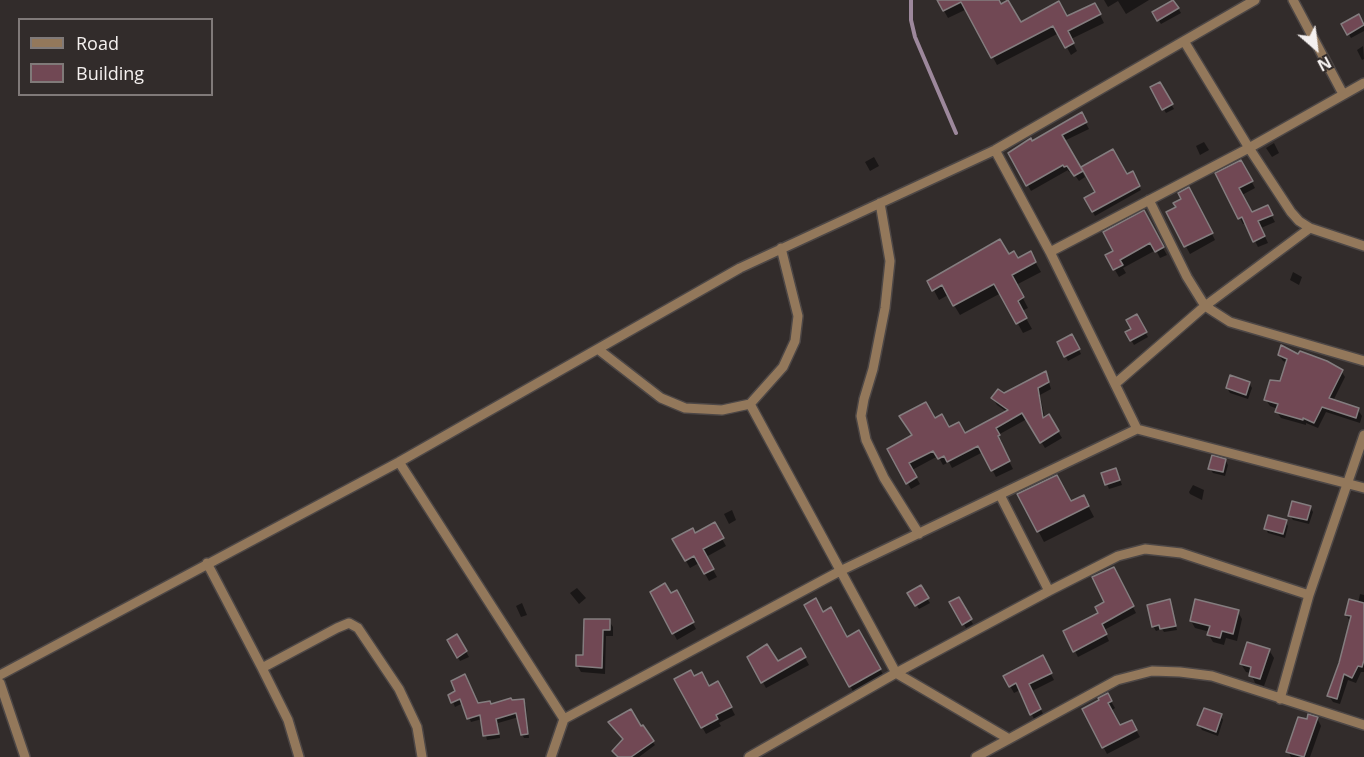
<!DOCTYPE html>
<html>
<head>
<meta charset="utf-8">
<style>
  body { margin:0 }
  #map { position:relative; width:1364px; height:757px; overflow:hidden; background:#322c2b; font-family:"Open Sans",sans-serif }
  canvas { display:block }
  .legend { position:absolute; left:18px; top:18px; width:195px; height:78px; box-sizing:border-box; background:#322c2b; border:2px solid #807a79; margin:0; padding:8px 10px; list-style:none; font-size:18px; color:#f4f0ef }
  .legend li { display:flex; align-items:center; gap:12px; height:30px }
  .legend b { width:30px; border:2px solid #807a79 }
  .north { position:absolute; left:1286px; top:18px; width:60px; height:60px; -webkit-text-stroke:4px #322c2b; paint-order:stroke; rotate:152deg; font-size:16px; font-weight:700; line-height:24px; text-align:center; color:#f4f0ef }
  .north::after { content:''; display:block; margin:auto; width:21px; height:27px; background:#f4f0ef; clip-path:polygon(50% 0,100% 100%,50% 72%,0 100%) }
</style>
</head>
<body>
<div id="map">
<canvas width="1364" height="757"></canvas>
<ul class="legend">
<li><b style="height:8px;background:#93785b"></b>Road</li>
<li><b style="height:16px;background:#714854"></b>Building</li>
</ul>
<div class="north">N</div>
</div>
<script>
const c = document.querySelector('canvas').getContext('2d');
c.lineJoin = 'round';
function paint(path, color) { c.fillStyle = color; c.fill(path, 'evenodd'); }
const toPath = rows => new Path2D(rows.map(r => 'M' + r).join(''));
function strokePath(path, color, width, dash) { c.strokeStyle = color; c.lineWidth = width; c.lineCap = dash ? 'butt' : 'round'; c.setLineDash(dash || []); c.stroke(path); }
const shadow = toPath([
  [938,0,977,0,1020,24,1099,13,1104,23,1071,39,1077,51,1071,55,1059,33,997,65,967,9,948,18],
  [1104,0,1149,0,1126,14,1118,1,1108,7],
  [1174,1,1181,13,1161,24,1154,13],
  [1359,16,1364,25,1364,31,1351,38,1343,25],
  [1363,46,1364,59,1362,60,1357,50],
  [1159,84,1174,109,1166,113,1152,88],
  [1081,114,1089,129,1064,141,1085,177,1079,181,1072,171,1069,172,1068,170,1031,191,1010,153],
  [1204,142,1209,150,1200,155,1196,146],
  [1274,143,1279,153,1272,157,1266,148],
  [874,157,879,166,870,171,865,162],
  [1241,162,1255,188,1242,195,1252,214,1267,207,1275,222,1261,228,1268,243,1258,247,1246,223,1243,224,1217,174],
  [1132,173,1141,190,1095,216,1086,199],
  [1193,196,1215,240,1190,254,1168,213],
  [1143,212,1167,255,1160,258,1156,250,1123,268,1126,273,1119,277,1107,256,1115,252],
  [1030,253,1041,272,1016,285,1028,308,1022,311,1032,329,1023,333,1001,293,960,315,948,295,939,300,929,281,1018,260],
  [1293,272,1302,277,1299,285,1290,280],
  [1136,316,1148,337,1134,345,1127,333,1133,329],
  [1072,336,1081,354,1068,361,1059,343],
  [1279,355,1299,356,1341,371,1345,377,1333,401,1358,410,1362,416,1360,423,1326,412,1318,428,1306,423,1306,425,1281,418,1277,412,1278,409,1270,406,1266,400,1281,383,1288,363,1283,361],
  [1046,373,1051,389,1040,395,1045,419,1049,417,1062,438,1045,448,1027,419,998,435,1002,442,1000,443,1013,469,996,477,983,452,952,468,949,462,943,465,938,456,912,470,920,484,911,489,889,449,914,436,935,420,949,429,965,435,1007,412,997,405,993,398,1004,395],
  [1249,383,1252,388,1248,399,1230,393,1227,388],
  [1225,460,1228,465,1225,476,1213,473,1210,469],
  [1103,474,1118,474,1122,485,1109,489],
  [1193,485,1204,490,1202,500,1190,494,1189,492],
  [1019,494,1071,503,1083,496,1094,517,1044,542],
  [1310,507,1313,512,1309,524,1293,520,1290,516],
  [732,510,736,520,729,524,724,514],
  [1286,522,1288,526,1285,538,1268,533,1265,528],
  [714,524,726,546,706,557,717,577,709,581,699,563,690,568,674,539,695,535],
  [1113,569,1136,613,1104,630,1109,641,1078,657,1075,651,1106,602],
  [920,587,930,603,919,609,909,593],
  [577,588,586,598,579,604,570,593],
  [652,592,671,595,676,592,696,629,677,640],
  [1360,594,1364,595,1364,672,1361,672,1356,683,1348,680,1340,704,1333,702,1329,696,1341,664,1350,621,1346,615,1358,603],
  [958,599,973,624,966,628,951,603],
  [1169,601,1177,630,1164,632,1162,629,1156,631,1153,626],
  [522,603,527,615,521,617,516,606],
  [806,606,823,614,847,639,859,632,884,676,854,693],
  [1238,612,1242,619,1237,641,1226,638,1224,645,1213,642,1209,635,1210,632,1195,628,1191,621],
  [609,621,613,627,613,636,606,636,605,674,581,672,577,665],
  [457,636,469,657,460,661,449,640],
  [801,650,809,665,766,688,749,657,778,663],
  [1269,650,1274,658,1264,686,1255,683,1251,673,1246,672,1241,664],
  [1042,657,1054,680,1032,691,1044,716,1035,721,1020,690,1014,693,1010,686],
  [676,680,709,688,718,683,735,715,719,723,721,726,706,734],
  [450,695,477,704,491,705,523,700,526,705,529,738,524,738,522,734,519,717,498,723,500,738,487,740,482,719,471,722,463,703,455,707],
  [1107,695,1115,708,1111,711,1120,727,1131,721,1140,737,1107,754,1084,710,1101,701],
  [1221,716,1223,720,1218,736,1202,730,1199,725],
  [1317,718,1321,726,1310,757,1291,757,1288,751,1308,721],
  [641,728,655,745,639,757,618,757,614,751]
]);
const stream = toPath([
  [911,0,911,20,915,37,956,133]
]);
const building = toPath([
  [937,0,999,0,1001,4,1008,0,1021,22,1059,1,1067,16,1095,3,1101,14,1068,31,1074,43,1065,48,1053,26,991,58,961,2,943,11,937,0],
  [1173,0,1179,8,1157,21,1152,12,1173,0],
  [1359,14,1364,25,1347,35,1341,24,1359,14],
  [1160,82,1173,104,1162,110,1150,87,1160,82],
  [1082,112,1087,122,1062,135,1083,171,1074,176,1067,166,1064,167,1063,165,1026,186,1008,153,1031,138,1032,141,1082,112],
  [1113,149,1127,174,1133,171,1140,186,1092,212,1084,198,1095,192,1081,167,1113,149],
  [1241,160,1253,181,1239,188,1252,212,1268,205,1273,215,1258,221,1265,236,1253,242,1242,217,1238,219,1215,173,1241,160],
  [1189,187,1213,233,1184,247,1166,212,1176,207,1173,203,1181,199,1178,193,1189,187],
  [1144,210,1164,247,1155,252,1150,243,1120,260,1123,265,1113,270,1105,255,1113,251,1103,232,1144,210],
  [1000,239,1009,254,1014,251,1018,258,1031,251,1036,262,1012,275,1024,297,1018,301,1027,318,1016,324,994,284,953,306,942,285,932,291,927,281,1000,239],
  [1137,314,1147,332,1130,341,1125,332,1131,329,1126,320,1137,314],
  [1072,334,1080,349,1064,357,1057,342,1072,334],
  [1281,345,1298,354,1300,351,1327,361,1343,370,1329,398,1359,408,1356,418,1322,407,1314,423,1303,418,1303,420,1275,412,1278,404,1264,400,1270,380,1280,381,1287,359,1278,355,1281,345],
  [1046,371,1049,382,1038,388,1043,418,1049,414,1059,431,1040,443,1022,413,996,428,1000,435,998,436,1010,461,991,471,978,446,947,462,944,456,938,459,933,451,909,463,917,477,906,484,887,449,912,435,899,416,926,402,935,418,942,414,949,427,959,422,965,433,1008,410,991,398,998,389,1004,393,1046,371],
  [1230,375,1250,382,1246,395,1226,388,1230,375],
  [1212,455,1226,459,1223,472,1208,469,1212,455],
  [1116,468,1120,480,1105,485,1101,473,1116,468],
  [1057,475,1071,501,1084,495,1089,506,1037,532,1017,494,1057,475],
  [1292,501,1311,506,1307,520,1288,516,1292,501],
  [1268,515,1287,520,1283,534,1264,529,1268,515],
  [715,522,724,538,703,549,714,569,704,574,694,556,685,561,672,539,693,528,695,533,715,522],
  [1114,567,1134,606,1102,624,1107,634,1073,652,1063,631,1098,613,1095,607,1104,602,1092,577,1114,567],
  [665,583,671,593,677,590,694,622,672,634,650,592,665,583],
  [921,585,929,598,915,606,907,593,921,585],
  [959,597,972,619,962,625,949,602,959,597],
  [816,598,823,612,831,607,847,637,859,630,881,669,849,687,804,605,816,598],
  [1170,599,1176,626,1160,629,1159,625,1152,627,1147,605,1170,599],
  [1195,599,1239,610,1233,634,1222,631,1220,638,1207,635,1210,626,1190,621,1195,599],
  [1349,599,1364,603,1364,660,1362,667,1358,666,1352,678,1344,674,1337,699,1327,696,1339,663,1351,616,1345,615,1349,599],
  [584,619,610,619,610,630,603,630,602,668,576,666,576,655,583,655,584,619],
  [457,634,467,651,457,658,447,640,457,634],
  [1247,642,1270,649,1260,679,1249,676,1251,667,1240,664,1247,642],
  [767,644,778,661,801,648,806,657,761,683,747,657,767,644],
  [1043,655,1052,673,1029,684,1041,709,1030,715,1016,683,1009,687,1003,676,1043,655],
  [691,670,694,676,702,672,709,686,718,681,732,707,716,715,718,719,701,728,674,679,691,670],
  [465,674,478,703,490,701,491,704,511,698,512,700,524,699,528,734,521,735,516,713,496,719,499,734,483,736,480,715,467,719,460,699,451,703,448,695,455,691,451,681,465,674],
  [1108,693,1112,701,1108,703,1120,725,1132,720,1137,730,1102,748,1082,709,1099,700,1098,698,1108,693],
  [1204,708,1222,714,1216,732,1197,725,1204,708],
  [631,709,641,726,643,725,654,741,631,757,618,757,612,751,623,739,608,722,631,709],
  [1308,714,1318,717,1304,757,1286,752,1298,717,1307,719,1308,714]
]);
const street = toPath([
  [1293,0,1343,94],
  [1184,41,1249,148,1291,212,1299,221,1310,228,1364,246],
  [995,150,1050,252,1137,429,1364,488],
  [1149,200,1187,277,1205,306,1230,322,1364,361],
  [880,203,890,261,885,308,873,369,864,399,861,416,866,440,884,478,919,534],
  [1050,252,1249,148,1364,83],
  [599,350,661,398,685,408,722,410,750,404,896,673,1009,739],
  [1115,384,1205,306,1310,228],
  [750,404,783,367,795,341,798,316,781,248],
  [399,462,564,719],
  [1000,495,1049,591],
  [207,563,262,668],
  [0,675,399,462,740,268,995,150,1255,0],
  [0,683,25,757],
  [1280,699,1309,595,1364,435],
  [299,757,288,720,262,668,337,628,349,623,358,628,399,689,417,727,422,757],
  [551,757,564,719,840,571,1137,429],
  [749,757,896,673,1049,591,1118,556,1145,549,1181,553,1309,595],
  [976,757,1117,680,1152,671,1180,672,1212,676,1364,725]
]);
paint(shadow, '#0007');
strokePath(stream, '#9d889c', 4);
paint(building, '#714854');
strokePath(building, '#847d7f', 1.5);
strokePath(street, '#4d4746', 12);
strokePath(street, '#93785b', 9);
</script>
</body>
</html>
